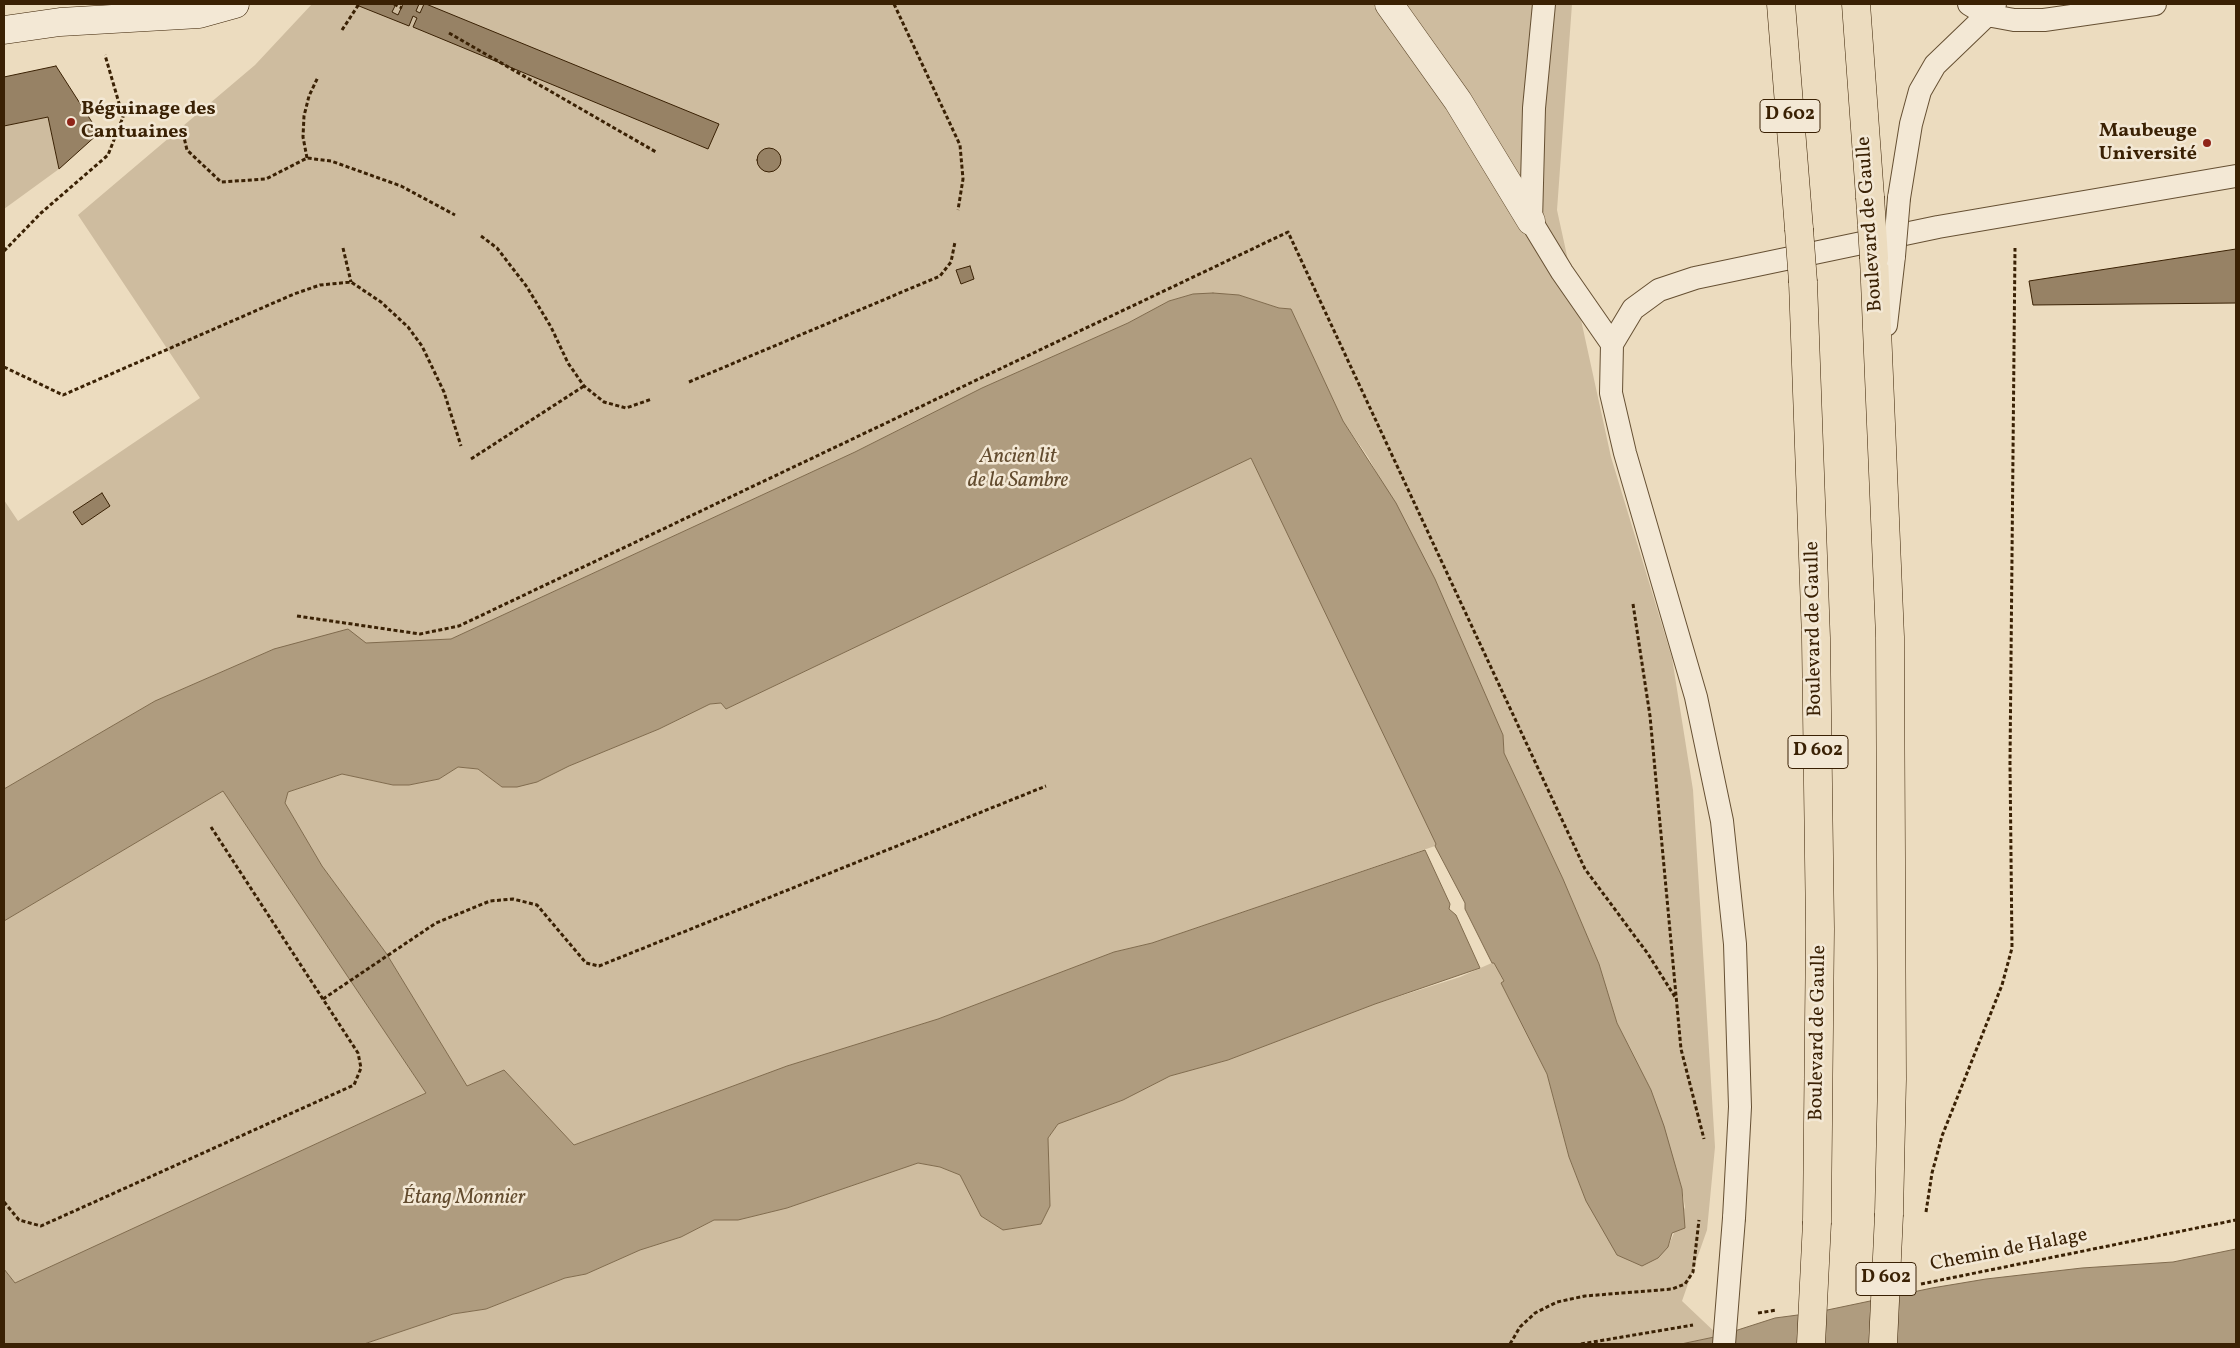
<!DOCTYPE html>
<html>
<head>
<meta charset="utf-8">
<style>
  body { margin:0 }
  #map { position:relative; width:2240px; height:1348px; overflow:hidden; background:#ecdcbf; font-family:Vollkorn,serif }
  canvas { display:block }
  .frame { position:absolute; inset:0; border:5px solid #3a2104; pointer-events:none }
</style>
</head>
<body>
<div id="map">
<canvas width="2240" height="1348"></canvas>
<div class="frame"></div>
</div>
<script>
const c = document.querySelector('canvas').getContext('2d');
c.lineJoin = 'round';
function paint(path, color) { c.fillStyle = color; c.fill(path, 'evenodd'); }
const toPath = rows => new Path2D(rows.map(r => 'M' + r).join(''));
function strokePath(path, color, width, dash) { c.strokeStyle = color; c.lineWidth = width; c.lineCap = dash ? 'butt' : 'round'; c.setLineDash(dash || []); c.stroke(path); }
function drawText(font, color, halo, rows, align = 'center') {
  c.font = font + ' Vollkorn,serif'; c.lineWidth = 5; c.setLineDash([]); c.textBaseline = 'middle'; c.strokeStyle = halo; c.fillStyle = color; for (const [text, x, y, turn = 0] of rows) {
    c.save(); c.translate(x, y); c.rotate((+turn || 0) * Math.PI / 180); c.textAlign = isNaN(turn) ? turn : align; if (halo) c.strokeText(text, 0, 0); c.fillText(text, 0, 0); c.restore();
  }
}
const green = toPath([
  [312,4,1572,4,1557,210,1611,457,1672,658,1693,790,1715,1147,1707,1230,1682,1301,1719,1336,1681,1344,364,1344,453,1314,486,1309,565,1278,586,1274,640,1250,681,1237,714,1220,738,1220,787,1208,918,1163,940,1167,960,1175,981,1216,1003,1230,1041,1224,1050,1206,1048,1138,1058,1124,1123,1100,1170,1076,1228,1060,1375,1004,1460,977,1494,962,1504,982,1501,983,1547,1074,1569,1157,1586,1201,1668,1247,1685,1207,1682,1189,1651,1090,1617,1023,1599,964,1563,879,1504,753,1503,735,1435,579,1368,457,1343,421,1291,309,1279,308,1239,295,1193,294,1169,301,1128,323,982,388,855,452,451,639,274,649,155,701,4,789,4,500,18,521,200,398,78,215,255,65],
  [48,117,59,169,4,209,4,126],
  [1251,458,1437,844,1435,846,1152,943,1114,952,938,1019,787,1066,574,1145,504,1071,467,1086,386,953,322,866,285,803,288,792,342,774,393,785,409,785,439,779,458,767,478,769,502,787,537,782,569,766,659,729,710,704,721,703,726,709],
  [223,791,426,1093,15,1283,4,1269,4,921]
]);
const water = toPath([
  [1213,293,1239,295,1279,308,1291,309,1343,421,1396,503,1435,579,1503,735,1504,753,1563,879,1599,964,1617,1023,1651,1090,1664,1126,1682,1189,1685,1228,1672,1233,1668,1247,1658,1258,1642,1266,1617,1255,1586,1201,1569,1157,1547,1074,1501,983,1504,981,1494,963,1492,963,1465,909,1465,903,1435,846,1436,844,1251,458,726,709,721,703,710,704,659,729,569,766,537,782,517,787,502,787,478,769,458,767,439,779,409,785,393,785,342,774,288,792,285,803,322,866,386,953,467,1086,504,1070,574,1145,787,1066,938,1019,1114,952,1152,943,1425,850,1450,904,1449,909,1456,915,1480,968,1375,1004,1228,1060,1170,1076,1123,1100,1058,1124,1048,1138,1050,1206,1041,1224,1003,1230,981,1216,960,1175,940,1167,918,1163,787,1208,738,1220,714,1220,681,1237,640,1250,586,1274,565,1278,486,1309,453,1314,364,1344,4,1344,4,1269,15,1283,426,1093,223,791,4,921,4,789,155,701,274,649,348,629,366,643,451,639,855,452,982,388,1128,323,1169,301,1193,294,1213,293],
  [2236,1249,2236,1344,1681,1344,1719,1336,1775,1318,1813,1313,1932,1288,1986,1279,2082,1268,2173,1262,2236,1249]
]);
const building = toPath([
  [354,4,396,4,392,12,398,15,403,4,419,4,416,11,420,13,424,4,426,4,719,124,708,149,413,27,417,18,413,16,409,26,354,4],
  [56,66,99,133,59,169,48,117,4,126,4,77,56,66],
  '757 160a12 12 0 1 1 24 0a12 12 0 1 1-24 0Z',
  [2236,249,2236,303,2033,305,2029,281,2236,249],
  [970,266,974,279,961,284,956,270,970,266],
  [102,493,110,506,82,525,73,512,102,493]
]);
const path = toPath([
  [394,4,402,8],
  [894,4,960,145,963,179,958,210],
  [342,30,359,4],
  [449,33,656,152],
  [183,133,187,150,221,182,266,179,307,158,331,161,401,186,455,215],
  [307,158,303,137,304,116,309,96,318,77],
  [481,236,497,248,527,287,551,327,568,363,584,386,604,402,626,408,652,399],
  [343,248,351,282],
  [4,251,41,213,108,155,123,117,105,55],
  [4,367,63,395,294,294,320,285,351,282,381,302,408,327,422,346,444,392,461,446],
  [689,382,940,276,951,262,955,242],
  [471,459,584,386],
  [1633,604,1650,716,1681,1049,1704,1139],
  [297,616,420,634,459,626,1288,232,1585,869,1648,954,1675,997],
  [323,999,436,923,490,901,513,899,537,905,586,963,599,966,1046,786],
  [4,1202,19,1220,41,1226,354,1085,361,1068,358,1053,211,827],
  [1926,1212,1932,1173,1942,1136,2002,985,2012,948,2010,763,2015,248],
  [1921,1284,2236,1220],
  [1758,1313,1777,1310],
  [1510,1344,1520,1327,1535,1313,1557,1302,1585,1296,1672,1289,1685,1284,1693,1272,1699,1220],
  [1581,1344,1693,1325]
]);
const lane = toPath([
  [1544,4,1534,108,1531,221,1562,272,1612,344],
  [1969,4,1987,15,2014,20,2044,20,2155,4],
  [1899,198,1911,124,1920,91,1935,65,1987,15,1995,4],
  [1886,325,1894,256],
  [1734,1218,1740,1107,1735,944,1722,821,1696,697,1625,453,1611,393,1612,344,1633,309,1659,290,1695,278,1938,227,2236,176]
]);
const street = toPath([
  [1389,4,1458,101,1531,221]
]);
const secondary = toPath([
  [4,30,60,22,199,14,235,4]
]);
const primary = toPath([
  [1781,4,1799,229],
  [1856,4,1870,197],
  [1874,258,1890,637,1892,1079,1889,1214],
  [1803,282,1816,638,1820,929,1817,1222]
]);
const laneBridge = toPath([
  [1894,256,1899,198],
  [1724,1344,1734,1218]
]);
const primaryBridge = toPath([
  [1870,197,1874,258],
  [1799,229,1803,282],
  [1811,1344,1817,1222],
  [1883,1344,1889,1214]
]);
const markers = [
  [71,122,5,"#8f2418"],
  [2207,143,5,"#8f2418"]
];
const shields = [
  [1790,116,60],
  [1818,752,60],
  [1886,1279,60]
];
const shieldNames = [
  ["D 602",1790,116],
  ["D 602",1818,752],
  ["D 602",1886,1279]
];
const poiNames = [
  ["Béguinage des",81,110],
  ["Cantuaines",81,133],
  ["Maubeuge",2197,132,"right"],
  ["Université",2197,155,"right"]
];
const streetNames = [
  ["Boulevard de Gaulle",1871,224,-94],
  ["Boulevard de Gaulle",1815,629,-91],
  ["Boulevard de Gaulle",1819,1033,-89],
  ["Chemin de Halage",2009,1251,-11]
];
const waterNames = [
  ["Ancien lit",1018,458],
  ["de la Sambre",1018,482],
  ["Étang Monnier",464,1199]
];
paint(green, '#cebc9f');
paint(water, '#af9c7f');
strokePath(water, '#806b4e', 1);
paint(building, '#978265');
strokePath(building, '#3a2104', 1);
strokePath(lane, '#665033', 24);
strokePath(street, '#665033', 29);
strokePath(secondary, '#3a2104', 29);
strokePath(primary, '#3a2104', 29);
strokePath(path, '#3a2104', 3, [4, 2.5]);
strokePath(lane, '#f3e8d5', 22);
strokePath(street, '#f3e8d5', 28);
strokePath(secondary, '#f3e8d5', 28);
strokePath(primary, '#ecdcbf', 28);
strokePath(laneBridge, '#665033', 24, []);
strokePath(primaryBridge, '#3a2104', 29, []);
strokePath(laneBridge, '#f3e8d5', 22);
strokePath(primaryBridge, '#ecdcbf', 28);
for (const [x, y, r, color] of markers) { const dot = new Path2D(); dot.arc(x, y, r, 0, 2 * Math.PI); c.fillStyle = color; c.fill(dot); strokePath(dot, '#f3e8d5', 2); }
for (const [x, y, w] of shields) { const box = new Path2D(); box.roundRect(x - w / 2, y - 16.5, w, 33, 4); c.fillStyle = '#f3e8d5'; c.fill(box); strokePath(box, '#3a2104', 1); }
drawText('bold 19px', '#3a2104', null, shieldNames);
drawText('bold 20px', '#3a2104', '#f3e8d5', poiNames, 'left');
drawText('20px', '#3a2104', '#f3e8d5', streetNames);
drawText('italic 21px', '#634c2f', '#f3e8d5', waterNames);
</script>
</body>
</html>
